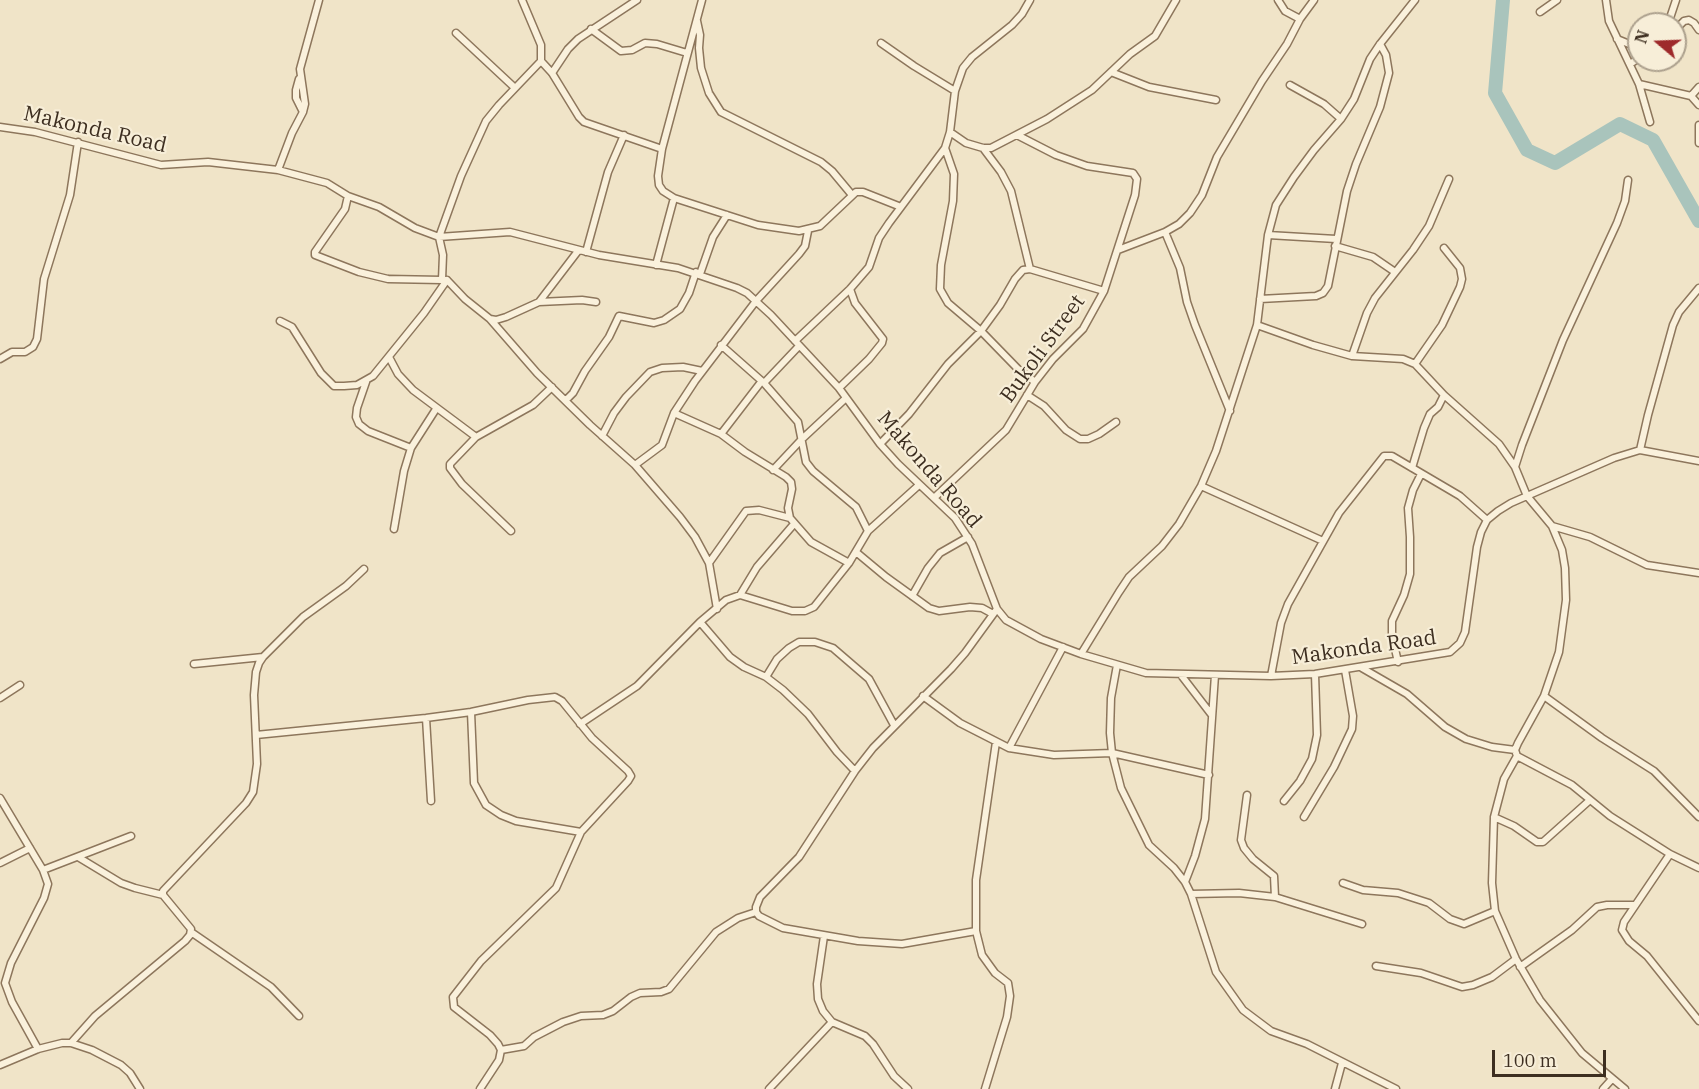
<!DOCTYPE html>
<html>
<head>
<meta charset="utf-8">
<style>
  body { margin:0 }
  #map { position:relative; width:1699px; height:1089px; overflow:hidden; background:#f0e4c8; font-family:"IBM Plex Serif",serif }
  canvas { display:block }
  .north { position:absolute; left:1627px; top:12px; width:60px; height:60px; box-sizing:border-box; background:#f7eed8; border:2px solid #ada18e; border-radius:50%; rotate:289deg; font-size:16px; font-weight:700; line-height:24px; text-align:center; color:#3d2e20 }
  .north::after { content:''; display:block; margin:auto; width:21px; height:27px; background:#9e2a2b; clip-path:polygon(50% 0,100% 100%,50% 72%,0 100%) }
  .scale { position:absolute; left:1492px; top:1050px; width:114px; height:27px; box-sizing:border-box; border:3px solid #3d2e20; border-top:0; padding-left:8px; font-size:18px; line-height:21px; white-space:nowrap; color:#3d2e20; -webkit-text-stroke:4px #f7eed8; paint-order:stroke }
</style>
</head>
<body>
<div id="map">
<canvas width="1699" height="1089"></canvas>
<div class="north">N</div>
<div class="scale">100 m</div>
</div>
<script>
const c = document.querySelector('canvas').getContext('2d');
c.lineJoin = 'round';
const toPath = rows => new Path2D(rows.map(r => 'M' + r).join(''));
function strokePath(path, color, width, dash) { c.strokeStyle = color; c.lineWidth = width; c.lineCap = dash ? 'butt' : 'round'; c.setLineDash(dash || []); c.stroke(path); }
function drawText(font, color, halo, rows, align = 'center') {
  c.font = font + ' "IBM Plex Serif",serif'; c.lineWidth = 4.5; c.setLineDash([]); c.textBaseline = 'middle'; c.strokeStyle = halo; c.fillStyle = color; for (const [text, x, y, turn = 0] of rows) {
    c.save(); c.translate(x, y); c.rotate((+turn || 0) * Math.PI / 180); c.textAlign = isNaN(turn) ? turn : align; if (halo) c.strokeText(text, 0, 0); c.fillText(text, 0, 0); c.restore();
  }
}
const river = toPath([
  [1503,0,1495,93,1527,150,1555,163,1620,124,1653,140,1699,221]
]);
const street = toPath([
  [702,0,662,149,658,176,659,185,663,191,674,198,758,225,799,231,820,226,856,192,863,192,901,207],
  [1278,0,1285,11,1300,19],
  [1606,0,1609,21,1639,84,1650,122],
  [1540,12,1557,0],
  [697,21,700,35,699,48,701,68,709,93,721,112,821,162,832,171,852,195],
  [1668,24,1676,0],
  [591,29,621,51,632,50,645,43,657,44,687,53],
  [1675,30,1684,21,1689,20,1694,23,1699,30],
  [456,33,515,88],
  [1617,39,1639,48],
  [881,43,914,66,955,91],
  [541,61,552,73,579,117,584,122,662,149],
  [1630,64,1639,58],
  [1111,72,1149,87,1216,100],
  [552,73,568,49,578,39,637,0],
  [299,79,296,90,296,98,303,112],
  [1639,84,1691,96,1699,105],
  [1290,85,1324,104,1341,119],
  [1691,96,1699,87],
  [1699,125,1699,143],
  [0,127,35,132,161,165,208,162,278,170,327,183,348,196,379,207,415,228,439,237,510,232,599,255,678,268,737,288,747,293,771,315,839,388,880,444,898,464,955,518,972,544,997,609,1006,620,1041,639,1081,654,1146,673,1271,676,1315,674,1450,652,1460,643,1465,632,1477,547,1481,532,1487,520,1498,511,1511,503,1614,458,1640,450,1699,461],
  [950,132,966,143,983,148,991,148,1047,119,1092,90,1130,54,1155,36,1176,0],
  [945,148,954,174,953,201,941,265,940,289,948,303,981,331,1018,369,1035,382],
  [983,148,1001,172,1011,191,1030,269],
  [278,170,292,133,303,112,305,104,300,69,319,0],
  [348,196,345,209,315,252,315,255,359,272,388,279,442,280],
  [1165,232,1180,268,1187,302,1195,325,1230,411],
  [1268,235,1336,239],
  [1335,246,1373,257,1395,272],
  [1118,250,1165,232,1179,224,1190,213,1202,195,1217,157,1262,81,1287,44,1300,19,1314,0],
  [586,252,608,172,624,135],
  [656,265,674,198],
  [700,274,713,237,727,215],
  [447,280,465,299,490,319,537,373,590,425,635,465,680,517,695,537,709,563,717,609],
  [1260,299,1316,296,1323,293,1328,286,1347,191,1356,164,1380,107,1389,73,1386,55,1380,44],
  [539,302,582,300,596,302],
  [490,319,496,320,506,317,539,302,578,251],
  [280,321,292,327,321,373,334,386,344,386,357,385,373,376,424,313,447,280,442,280,443,255,439,237,461,176,486,121,499,105,541,61,541,45,522,0],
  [1257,325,1313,345,1352,356,1403,359,1415,364,1444,395,1499,444,1515,467,1527,496,1552,526,1562,550,1565,568,1566,600,1559,652,1544,696,1518,743,1515,750,1517,756,1572,785,1610,816,1670,854,1699,868],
  [795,341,850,289,869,267,879,238,889,223,945,148,950,132,955,91,963,68,972,57,1012,25,1022,14,1030,0],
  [721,345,764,383,798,422,806,462,813,471,856,507,868,531],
  [1352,356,1367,313,1375,298,1413,250,1429,226,1449,179],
  [389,357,398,374,413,390,476,437],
  [0,359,12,352,25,352,33,347,37,339,44,279,70,195,78,142],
  [1415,364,1442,325,1460,287,1462,279,1460,268,1444,248],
  [366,382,357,408,356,417,359,424,368,431,411,448],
  [764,383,799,346],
  [839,388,869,359,882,343,883,339,855,303,850,289],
  [1027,395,1044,406,1066,430,1080,439,1088,439,1099,434,1116,422],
  [566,400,573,393,585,371,609,337,619,316,654,323,664,320,680,309,689,293,696,272],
  [674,413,721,434,745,452,786,477,791,482,792,489,788,508,790,518,811,542,849,563],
  [721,434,761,382],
  [602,436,614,413,626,397,650,372,662,368,683,367,702,371],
  [880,444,909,414,948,364,981,331,1000,305,1015,279,1023,270,1030,269,1104,291],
  [1640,450,1648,415,1673,325,1679,312,1699,288],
  [635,465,662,445,674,413,695,381,756,301,799,254,805,246,808,231],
  [1515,467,1522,445,1563,340,1617,223,1625,201,1628,180],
  [1412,468,1424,428,1430,414,1438,407,1444,395],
  [773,470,802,439,846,398],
  [1201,486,1323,541],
  [934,498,1006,430,1035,382,1053,359,1083,329,1104,291,1135,195,1137,179,1133,173,1087,166,1056,155,1017,135],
  [1552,526,1590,537,1647,565,1699,573],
  [394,529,404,471,411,448,436,409],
  [511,531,462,484,450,468,450,464,476,437,533,405,552,387],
  [856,552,886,577,929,608,939,611,970,607,982,608,993,614],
  [709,563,746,511,759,510,790,518],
  [740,595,757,567,794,524],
  [912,596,928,568,940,553,968,537],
  [700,622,730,657,744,667,766,677,783,690,808,714,837,752,855,771],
  [1081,654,1119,592,1129,577,1162,546,1179,524,1201,486,1216,451,1257,325,1268,235,1276,205,1294,177,1314,150,1341,119,1354,99,1370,59,1380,44,1415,0],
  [1398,662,1392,636,1392,621,1404,595,1410,574,1410,537,1408,508,1413,490,1421,474],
  [194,664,263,657],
  [1117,665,1111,698,1110,733,1112,753,1121,788,1149,845,1174,868,1185,882,1191,894,1216,972,1243,1010,1271,1031,1307,1044,1396,1089],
  [1362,668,1407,694,1445,727,1466,739,1492,747,1515,750],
  [1181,675,1211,714],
  [1271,676,1281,623,1288,604,1339,513,1384,456,1392,456,1460,496,1487,520],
  [766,677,777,659,789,648,799,642,815,642,833,648,869,679,894,725],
  [923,696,960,723,1009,748,1054,755,1112,753,1209,775],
  [1544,696,1602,738,1654,771,1699,817],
  [0,698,20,685],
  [471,712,474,783,486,805,501,815,516,821,581,832],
  [426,718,431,801],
  [580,724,637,686,700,622,726,600,740,595,792,611,805,611,814,607,849,563,868,531,919,485],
  [256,735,426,718,471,712,528,700,555,697,562,701,592,738,628,771,631,776,628,781,581,832,556,888,481,961,453,997,454,1007,490,1035,498,1044,501,1050,499,1060,480,1089],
  [1009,748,1063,647],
  [1517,756,1504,779,1494,817,1492,883,1495,911,1516,959,1540,1000,1582,1053,1625,1089],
  [1247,795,1241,840,1244,848,1253,859,1274,876,1275,897],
  [0,798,43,870,48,884,44,898,11,963,5,983,12,1002,38,1049],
  [1284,801,1300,781,1312,759,1317,735,1315,674],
  [1304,817,1334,767,1352,729,1353,716,1345,670],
  [1494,817,1514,826,1537,842,1543,842,1590,800],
  [1670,854,1624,922,1622,930,1629,941,1647,956,1699,1021],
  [78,857,121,883,135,888,163,895],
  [0,863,30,848],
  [43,870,131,836],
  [1185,882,1195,856,1205,819,1215,675],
  [1343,883,1363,890,1398,893,1429,903,1450,919,1464,924,1495,911],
  [1191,894,1239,893,1275,897,1362,924],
  [976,931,902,944,858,941,783,928,759,916,756,912,756,907,760,897,799,857,855,771,873,748,951,669,965,653,997,609],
  [191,932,271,987,299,1016],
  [824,936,817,984,818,999,823,1011,832,1022,865,1036,873,1044,894,1076,908,1089],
  [1376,966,1421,973,1462,987,1473,985,1492,977,1516,959],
  [1520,967,1572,930,1597,907,1607,905,1635,905],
  [71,1043,95,1016,185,941,190,935,191,929,163,895,163,891,246,803,253,792,257,764,254,695,256,672,259,663,263,657,303,617,346,586,364,569],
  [501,1050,524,1046,534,1037,563,1022,581,1016,603,1015,613,1011,631,997,640,993,661,992,669,989,716,932,738,918,756,912],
  [0,1065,38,1049,62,1043,71,1043,92,1050,121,1065,130,1073,140,1089],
  [769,1089,832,1022],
  [985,1089,1007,1017,1010,996,1008,983,995,973,982,955,976,931,976,880,996,742],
  [1335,1089,1342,1063],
  [1603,1089,1612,1079]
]);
const streetNames = [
  ["Makonda Road",95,130,13],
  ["Bukoli Street",1043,349,-54],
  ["Makonda Road",929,470,49],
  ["Makonda Road",1364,648,-8]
];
strokePath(river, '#a9c4bc', 14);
strokePath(street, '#8d765c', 9);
strokePath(street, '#faf1dc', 6);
drawText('21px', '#3d2e20', '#f7eed8', streetNames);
</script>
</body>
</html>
